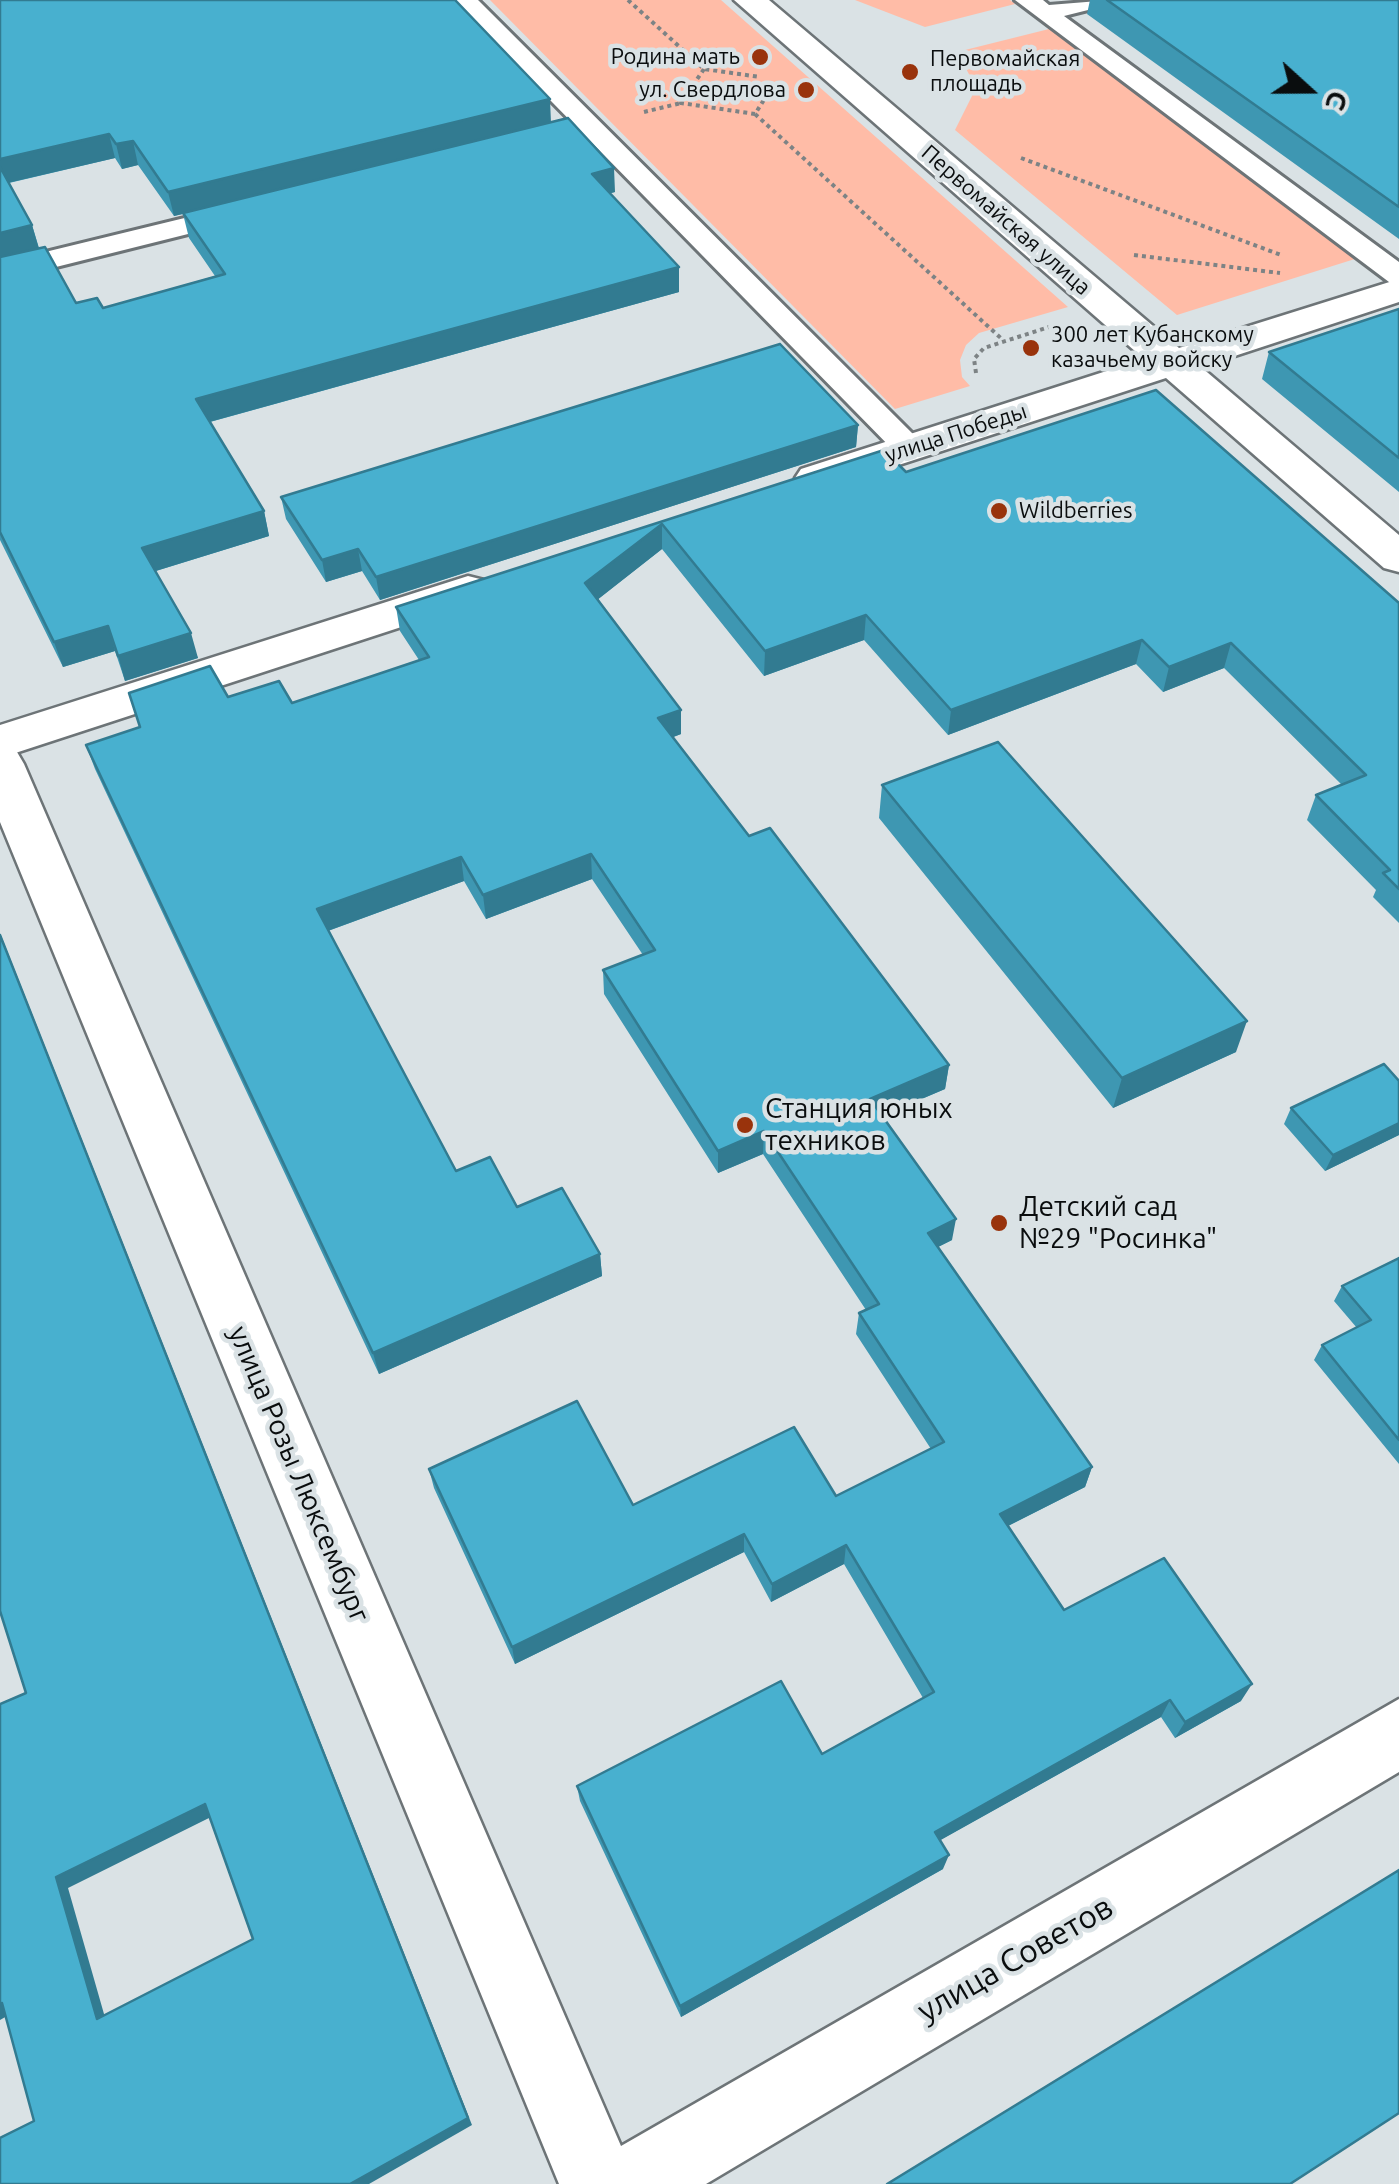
<!DOCTYPE html>
<html>
<head>
<meta charset="utf-8">
<style>
  body { margin:0 }
  #map { position:relative; width:1399px; height:2184px; overflow:hidden; background:#dae2e5; font-family:Ubuntu,sans-serif }
  canvas { display:block }
  .north { position:absolute; left:1259px; top:40px; width:100px; height:100px; -webkit-text-stroke:8px #dae2e5; paint-order:stroke; rotate:111deg; font-size:28px; font-weight:700; line-height:40px; text-align:center; color:#0a0d0e }
  .north::after { content:''; display:block; margin:auto; width:35px; height:45px; background:#0a0d0e; clip-path:polygon(50% 0,100% 100%,50% 72%,0 100%) }
</style>
</head>
<body>
<div id="map">
<canvas width="1399" height="2184"></canvas>
<div class="north">С</div>
</div>
<script>
const c = document.querySelector('canvas').getContext('2d');
c.lineJoin = 'round';
function paint(path, color) { c.fillStyle = color; c.fill(path, 'evenodd'); }
const toPath = rows => new Path2D(rows.map(r => 'M' + r).join(''));
function strokePath(path, color, width, dash) { c.strokeStyle = color; c.lineWidth = width; c.lineCap = dash ? 'butt' : 'round'; c.setLineDash(dash || []); c.stroke(path); }
function drawText(font, color, halo, rows, align = 'center') {
  c.font = font + ' Ubuntu,sans-serif'; c.lineWidth = 9; c.setLineDash([]); c.textBaseline = 'middle'; c.strokeStyle = halo; c.fillStyle = color; for (const [text, x, y, turn = 0] of rows) {
    c.save(); c.translate(x, y); c.rotate((+turn || 0) * Math.PI / 180); c.textAlign = isNaN(turn) ? turn : align; if (halo) c.strokeText(text, 0, 0); c.fillText(text, 0, 0); c.restore();
  }
}
const green = toPath([
  [490,0,721,0,1068,307,979,333,966,345,960,360,962,377,970,386,895,409],
  [855,0,1010,0,1015,4,925,27],
  [1049,29,1358,258,1177,315,955,130,972,96,970,76,957,52]
]);
const path = toPath([
  [628,0,704,69,760,77],
  [704,69,681,103,755,114,774,84],
  [644,112,681,103],
  [755,114,1003,340],
  [1021,158,1281,255],
  [1134,255,1280,273],
  [976,373,974,359,984,348,1049,327]
]);
const lane = toPath([
  [452,0,478,0,920,441,925,448,920,455,898,455,452,0],
  [1015,0,1043,0,1049,5,1111,0,1108,5,1064,16,1399,262,1399,285,1389,282,1015,0],
  [242,204,252,206,256,212,252,218,0,281,0,263,242,204]
]);
const street = toPath([
  [0,747,17,752,24,764,621,2146,1399,1699,1399,1772,706,2184,559,2184,0,822,0,747]
]);
const secondary = toPath([
  [734,0,769,0,1179,348,1399,279,1399,302,1201,367,1399,535,1399,572,1384,568,1166,378,831,487,816,491,801,487,795,478,801,469,1144,359,734,0],
  [468,576,484,580,490,590,484,600,0,758,0,725,468,576]
]);
const wall = toPath([
  [0,0,551,122,615,192,610,193,679,267,679,292,210,422,264,511,269,536,156,571,198,658,125,681,115,651,63,667,0,540],
  [115,158,122,169,138,165,174,216,183,214,189,238,215,276,103,308,76,303,39,248,32,225,9,183],
  [1090,0,1399,0,1399,239,1087,14],
  [1399,309,1399,492,1262,379,1269,352],
  [858,425,856,447,380,600,362,571,326,582,286,519,281,497],
  [884,450,906,472,1399,603,1399,923,1373,897,1376,890,1307,820,1316,795,1342,785,1224,668,1163,692,1136,664,948,735,864,640,764,676,662,549,598,599,681,710,681,734,673,737,749,836,949,1065,945,1089,882,1116,952,1240,938,1247,1092,1467,1085,1487,1008,1526,1064,1610,1241,1701,1175,1738,1161,1717,940,1840,943,1869,681,2017,580,1801,577,1786,822,1754,923,1698,844,1564,771,1602,744,1552,515,1664,434,1488,429,1469,633,1505,836,1496,931,1449,856,1334,859,1313,866,1310,763,1154,718,1173,604,994,603,970,643,955,592,879,486,919,464,881,328,931,456,1171,600,1254,602,1276,379,1374,95,769,86,745,228,697,292,703,419,660,400,631,396,607],
  [882,785,1236,1052,1113,1108,879,818],
  [1399,1081,1399,1135,1325,1171,1284,1124,1291,1108],
  [1399,1258,1399,1464,1314,1360,1322,1345,1357,1328,1334,1301,1342,1286]
]);
const shadedWall = toPath([
  [550,99,551,123,174,216,168,192],
  [109,134,115,158,3,184,0,174,0,159],
  [133,141,138,165,122,169,116,144],
  [614,168,615,192,593,198,592,174],
  [32,225,39,249,0,260,0,233],
  [679,267,679,292,202,424,196,399],
  [858,425,856,447,380,600,376,577],
  [264,511,269,536,149,573,142,548],
  [662,524,662,549,587,608,585,583],
  [358,549,362,571,326,582,322,560],
  [866,615,864,640,764,676,765,651],
  [108,626,115,651,63,667,54,642],
  [191,633,198,658,125,681,118,656],
  [1142,640,1136,664,948,735,951,710],
  [1231,643,1224,668,1163,692,1169,667],
  [681,710,681,734,658,743,658,718],
  [591,854,592,879,486,919,483,895],
  [461,857,464,881,322,933,317,909],
  [0,933,472,2125,369,2184,350,2184],
  [1247,1021,1236,1052,1113,1108,1122,1078],
  [949,1065,945,1089,867,1122,870,1099],
  [1399,1123,1399,1135,1325,1171,1333,1155],
  [764,1131,763,1154,718,1173,718,1151],
  [956,1219,952,1240,924,1254,928,1233],
  [600,1254,602,1276,379,1374,373,1353],
  [1092,1467,1085,1487,994,1533,1000,1514],
  [744,1534,744,1552,515,1664,512,1647],
  [846,1545,844,1564,771,1602,772,1584],
  [1252,1684,1241,1701,1175,1738,1185,1722],
  [1170,1700,1161,1717,930,1846,935,1832],
  [205,1804,213,1816,68,1888,108,2028,97,2019,56,1877],
  [949,1855,943,1869,681,2017,680,2006],
  [2,2003,14,2012,0,2020,0,2004]
]);
const building = toPath([
  [0,0,455,0,550,99,168,192,133,141,116,144,109,134,0,159,0,0],
  [1107,0,1399,0,1399,207,1107,0],
  [568,118,614,168,592,174,679,267,196,399,264,511,142,548,191,633,118,656,108,626,54,642,0,532,0,257,45,247,76,303,97,298,103,308,225,274,183,213,568,118],
  [0,167,32,225,0,233,0,167],
  [1399,309,1399,458,1269,352,1399,309],
  [780,344,858,425,376,577,358,549,322,560,281,497,780,344],
  [1156,390,1399,603,1399,889,1383,873,1390,870,1316,795,1366,775,1231,643,1169,667,1142,640,951,710,866,615,765,651,662,524,585,583,681,710,658,718,749,836,770,828,949,1065,870,1099,956,1219,928,1233,1092,1467,1000,1514,1064,1610,1164,1558,1252,1684,1185,1722,1170,1700,935,1832,949,1855,680,2006,577,1786,781,1681,822,1754,934,1692,846,1545,772,1584,744,1534,512,1647,429,1469,577,1401,633,1505,794,1427,836,1496,944,1442,859,1313,879,1304,764,1131,718,1151,603,970,655,950,591,854,483,895,461,857,317,909,456,1171,490,1157,517,1207,562,1188,600,1254,373,1353,86,745,140,727,129,693,210,666,228,697,279,681,292,703,429,657,396,607,884,450,906,472,1156,390],
  [998,742,1247,1021,1122,1078,882,785,998,742],
  [0,935,468,2118,350,2184,0,2184,0,2138,34,2121,2,2003,0,2004,0,1704,26,1693,0,1611,0,935],
  [205,1804,253,1939,97,2019,56,1877,205,1804],
  [1384,1064,1399,1081,1399,1123,1333,1155,1291,1108,1384,1064],
  [1399,1258,1399,1440,1322,1345,1371,1320,1342,1286,1399,1258],
  [1399,1870,1399,2113,1290,2184,887,2184,1399,1870]
]);
const markers = [
  [760,57,10,"#99330c"],
  [910,72,10,"#99330c"],
  [806,90,10,"#99330c"],
  [1031,348,10,"#99330c"],
  [999,511,10,"#99330c"],
  [745,1125,10,"#99330c"],
  [999,1223,10,"#99330c"]
];
const farPoinames = [
  ["Родина мать",740,57,"right"],
  ["Первомайская",930,59],
  ["площадь",930,84],
  ["ул. Свердлова",786,90,"right"],
  ["300 лет Кубанскому",1051,335],
  ["казачьему войску",1051,360],
  ["Wildberries",1019,511]
];
const farStreetnames = [
  ["Первомайская улица",1006,220,41],
  ["улица Победы",956,433,-18]
];
const poiNames = [
  ["Станция юных",765,1109],
  ["техников",765,1141],
  ["Детский сад",1019,1207],
  ["№29 \"Росинка\"",1019,1239]
];
const streetNames = [
  ["улица Розы Люксембург",299,1474,67]
];
const nearStreetnames = [
  ["улица Советов",1015,1959,-30]
];
paint(green, '#ffbca7');
strokePath(lane, '#6d7477', 6);
strokePath(street, '#6d7477', 5);
strokePath(secondary, '#6d7477', 5);
strokePath(path, '#7d8385', 4, [4, 4]);
paint(lane, '#fff');
paint(street, '#fff');
paint(secondary, '#fff');
paint(wall, '#3e97b2');
paint(shadedWall, '#327b91');
paint(building, '#48b0cf');
strokePath(building, '#327b91', 2.5);
for (const [x, y, r, color] of markers) { const dot = new Path2D(); dot.arc(x, y, r, 0, 2 * Math.PI); c.fillStyle = color; c.fill(dot); strokePath(dot, '#dae2e5', 4); }
drawText('22px', '#0a0d0e', '#dae2e5', farPoinames, 'left');
drawText('22px', '#0a0d0e', '#dae2e5', farStreetnames);
drawText('28px', '#0a0d0e', '#dae2e5', poiNames, 'left');
drawText('28px', '#0a0d0e', '#dae2e5', streetNames);
drawText('32px', '#0a0d0e', '#dae2e5', nearStreetnames);
</script>
</body>
</html>
